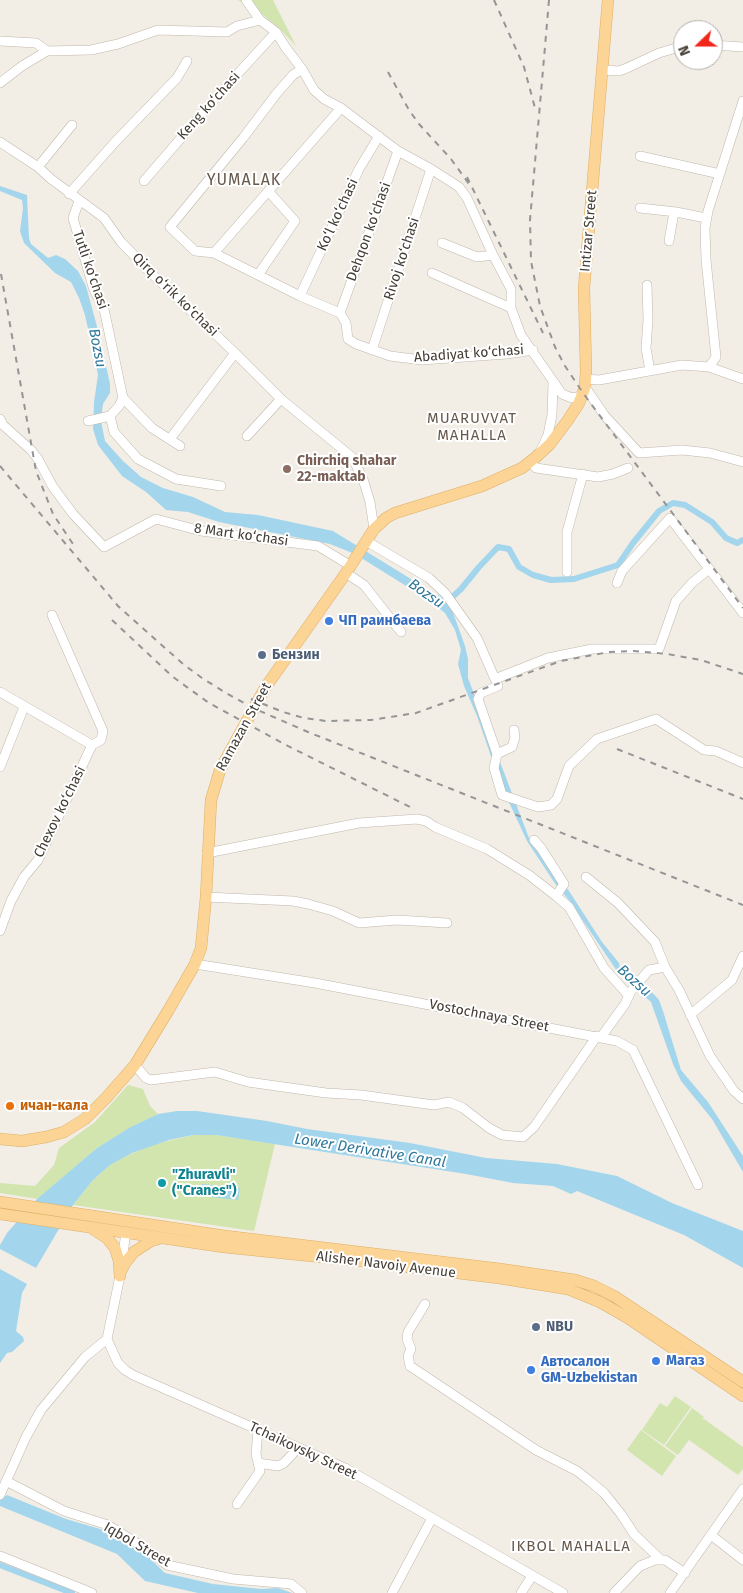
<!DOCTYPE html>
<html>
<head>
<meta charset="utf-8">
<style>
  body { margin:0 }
  #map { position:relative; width:743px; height:1593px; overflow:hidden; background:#f2ede5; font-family:"Fira Sans",sans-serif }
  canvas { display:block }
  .north { position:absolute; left:673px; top:20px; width:50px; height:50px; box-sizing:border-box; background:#fff; border:1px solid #b4b1ae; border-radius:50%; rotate:248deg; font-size:14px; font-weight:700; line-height:20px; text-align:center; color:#443d35 }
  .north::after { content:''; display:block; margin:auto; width:18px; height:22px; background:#f2271c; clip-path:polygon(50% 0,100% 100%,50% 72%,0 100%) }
</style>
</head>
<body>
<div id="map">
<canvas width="743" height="1593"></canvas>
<div class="north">N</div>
</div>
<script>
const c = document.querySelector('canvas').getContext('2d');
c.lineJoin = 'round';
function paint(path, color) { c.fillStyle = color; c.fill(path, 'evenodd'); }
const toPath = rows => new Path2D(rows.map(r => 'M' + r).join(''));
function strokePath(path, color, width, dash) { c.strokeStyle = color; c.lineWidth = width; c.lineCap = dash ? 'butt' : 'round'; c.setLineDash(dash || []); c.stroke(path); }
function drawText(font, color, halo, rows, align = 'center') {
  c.font = font + ' "Fira Sans",sans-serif'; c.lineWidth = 4; c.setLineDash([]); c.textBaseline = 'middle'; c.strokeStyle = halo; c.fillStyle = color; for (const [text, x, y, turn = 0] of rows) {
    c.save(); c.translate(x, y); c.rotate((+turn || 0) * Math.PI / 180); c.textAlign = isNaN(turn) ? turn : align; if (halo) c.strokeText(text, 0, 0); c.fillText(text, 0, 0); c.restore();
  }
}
const green = toPath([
  [238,0,273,0,296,46,281,30,263,15],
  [128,1085,143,1089,150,1106,158,1114,128,1129,97,1148,38,1199,0,1193,0,1183,35,1186,54,1165,59,1148,95,1122],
  [193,1135,216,1135,275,1144,254,1231,73,1205,93,1180,110,1165,122,1158,151,1145],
  [675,1396,691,1407,664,1445,642,1430,660,1403,667,1407],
  [692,1408,704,1417,702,1420,704,1419,743,1447,743,1469,738,1475,689,1440,678,1455,665,1446],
  [641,1430,676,1456,662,1476,627,1450]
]);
const water = toPath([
  [0,186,27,195,29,238,31,244,48,258,56,255,65,259,78,271,86,286,99,334,110,384,110,393,103,404,102,411,101,421,105,441,123,461,141,477,163,488,193,497,225,512,258,515,333,531,411,579,416,584,442,597,451,607,465,646,468,659,468,678,529,838,569,891,602,942,619,963,620,969,624,973,637,976,659,1000,663,1011,681,1070,708,1102,743,1156,743,1172,712,1119,681,1081,673,1064,651,1002,619,974,569,900,556,885,527,841,501,785,477,716,464,686,458,664,461,650,455,630,445,613,427,599,355,554,330,544,219,522,188,512,166,510,146,492,122,476,98,445,93,429,94,402,98,375,85,315,79,298,71,282,55,273,24,243,20,231,23,208,22,200,0,191],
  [177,1111,197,1111,267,1121,307,1129,410,1143,486,1158,557,1164,617,1176,672,1203,743,1231,743,1268,684,1235,577,1191,571,1194,553,1186,513,1183,466,1174,216,1135,193,1135,169,1140,132,1153,110,1165,93,1180,73,1205,36,1268,0,1249,0,1245,7,1233,37,1199,97,1148,129,1128,158,1114],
  [202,1184,240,1188,238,1200,201,1196],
  [0,1269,27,1284,22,1293,16,1331,23,1337,24,1341,12,1352,7,1353,0,1363],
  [7,1495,66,1519,114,1533,141,1550,165,1573,213,1584,261,1589,278,1588,292,1593,198,1593,145,1581,117,1554,0,1506,0,1500]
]);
const canal = toPath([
  [447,602,461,589,479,567,498,547,509,549,519,567,533,575,551,580,574,579,618,565,633,543,659,511,673,503,685,505,712,522,726,538,737,543,743,540],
  [0,1565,72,1593]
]);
const minor = toPath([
  [246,0,260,20,276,32,286,48,302,69,314,90,324,99,341,108,398,151,431,169,459,187,467,198,493,255,511,289,511,308,521,335,562,394,572,398,578,397,583,393],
  [0,41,36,43,47,51,91,50,118,44,158,30,227,32,237,26,260,20],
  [713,45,743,47],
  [302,69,293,75,277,93,243,138,170,227,195,251,214,253,300,296,340,313,346,323,348,339,356,344,390,356,422,360,507,354,533,350],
  [603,70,619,71,627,68,659,53,683,46],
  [0,83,22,66,47,51],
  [0,142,38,167,51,179,104,218,121,242,151,273,235,353,281,399,352,457,363,479,370,502,374,529],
  [640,156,720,174],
  [38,167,72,125],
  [144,181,212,102,276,32],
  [69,194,116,141,177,78,187,61],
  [79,201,73,218,94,290,104,309,123,398,119,406,110,416,114,432,138,459,176,479,221,486],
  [640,208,676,212,706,218],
  [669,241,674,212],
  [442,243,477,257,493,255],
  [214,253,341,108],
  [432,273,511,308],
  [258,275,295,221,269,192],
  [647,285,648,320,646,348,650,371],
  [300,296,359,169,379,136],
  [340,313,398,151],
  [372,350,431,169],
  [709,367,716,357,706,260,705,228,708,211,743,101],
  [585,379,599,380,682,365,709,367,743,379],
  [585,387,605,416,639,453,682,450,710,453,743,462],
  [123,398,152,428,180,446],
  [0,419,3,425,31,450,38,459,53,487,73,514,104,547,156,519,201,531,318,546,351,566],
  [88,421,110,416],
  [247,436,281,399],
  [170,439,235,353],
  [541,450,548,435,552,415,553,383],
  [531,462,536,468,598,477,613,474,628,468],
  [366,541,429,578,445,593,477,638,495,679,548,658,592,649,659,649,676,601,692,583,709,569],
  [567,572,567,532,583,474],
  [346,573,364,585,401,632],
  [617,583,622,571,670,518,743,613],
  [52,615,103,731,101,740,92,745],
  [498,686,481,693,478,699,497,754,494,768,502,795,538,807,551,805,557,799,569,766,597,739,656,719,704,750,716,751,743,763],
  [0,692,92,745],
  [497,754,512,747,515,737,514,730],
  [0,767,24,707],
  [534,840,541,848,564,884,556,896],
  [207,853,359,823,417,819,426,821,435,827,487,849,529,875,556,896,569,907,604,968,629,996],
  [586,877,618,903,655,942,665,967,679,990,710,1056,734,1091,743,1099],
  [206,897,293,901,308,904,333,911,359,923,397,920,447,923],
  [0,931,11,901,24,877,38,860,92,745],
  [195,964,315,983,617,1041,633,1050,698,1185],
  [690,1015,732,980,743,956],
  [601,1037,625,1004,631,991,649,970,665,967],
  [135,1065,146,1078,151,1080,215,1072,248,1082,326,1093,361,1095,434,1105,449,1102,463,1108,489,1128,502,1135,523,1137,534,1127,597,1036],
  [126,1232,120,1276,107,1339,118,1363,125,1370,133,1375,345,1468,563,1593],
  [425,1304,408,1332,407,1339,411,1349,408,1356,410,1366,536,1450,577,1471,591,1482,604,1493,621,1514,634,1534,660,1559],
  [258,1463,278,1466,284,1463,298,1448],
  [6,1481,64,1511,108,1525,143,1547,167,1565,233,1579,291,1584,302,1593],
  [0,1495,26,1437,41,1410,85,1357,107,1339],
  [237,1504,260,1471,256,1454,258,1430],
  [711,1535,743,1560],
  [0,1556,92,1593],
  [392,1593,432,1518],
  [521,1593,532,1576],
  [614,1593,640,1566,655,1560,665,1560,685,1573],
  [670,1593,743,1489]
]);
const major = toPath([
  [0,1139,22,1141,46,1137,64,1132,85,1119,106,1098,135,1065,168,1011,195,964,201,948,206,897,211,800,220,770,265,688,346,573,374,529,386,518,395,513,482,486,522,468,536,457,550,444,568,420,579,403,585,387,586,372,584,288,608,0],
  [0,1202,225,1236,500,1269,575,1280,594,1286,614,1296,743,1382],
  [0,1214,224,1247,361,1261,499,1278,568,1289,600,1302,628,1318,743,1396],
  [93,1229,107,1238,115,1248,119,1261,120,1276],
  [120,1273,125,1263,134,1252,151,1241,161,1238]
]);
const rail = toPath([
  [494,0,524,67,535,108],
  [549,0,530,220,531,261,540,306,555,347,565,366,583,393,743,608],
  [388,72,409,110,419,124,451,159,469,184],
  [467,177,543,333],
  [1,274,36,471,53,514,73,544],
  [0,466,118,606,183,664,202,678,226,693,253,708,308,732,743,905],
  [112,620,173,677,209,703,286,745,410,807],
  [251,699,283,712,304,718,326,721,371,720,416,713,561,661,609,652,634,651,667,654,701,660,743,674],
  [617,749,743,799]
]);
const markers = [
  [287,469,5,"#8d6e63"],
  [329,621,5,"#3f7fe0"],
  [262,655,5,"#5c6f8a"],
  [10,1106,5,"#e8710a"],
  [162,1183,5,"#0f9aa8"],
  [536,1327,5,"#5c6f8a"],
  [656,1361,5,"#3f7fe0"],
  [531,1370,5,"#3f7fe0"]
];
const streetNames = [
  ["Keng ko‘chasi",209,106,-48],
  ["Ko‘l ko‘chasi",338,215,-65],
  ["Intizar Street",589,231,-85],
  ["Dehqon ko‘chasi",369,232,-70],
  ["Rivoj ko‘chasi",402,259,-72],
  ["Tutli ko‘chasi",90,270,71],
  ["Qirq o‘rik ko‘chasi",175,295,44],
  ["Abadiyat ko‘chasi",469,354,-4],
  ["8 Mart ko‘chasi",241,535,8],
  ["Ramazan Street",244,727,-61],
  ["Chexov ko‘chasi",60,812,-64],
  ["Vostochnaya Street",489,1016,11],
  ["Alisher Navoiy Avenue",386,1265,7],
  ["Tchaikovsky Street",303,1451,25],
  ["Iqbol Street",137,1545,30]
];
const educationNames = [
  ["Chirchiq shahar",297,461],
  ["22-maktab",297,477]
];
const shopNames = [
  ["ЧП раинбаева",339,621],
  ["Магаз",666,1361],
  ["Автосалон",541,1362],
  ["GM-Uzbekistan",541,1378]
];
const serviceNames = [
  ["Бензин",272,655],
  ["NBU",546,1327]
];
const foodNames = [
  ["ичан-кала",20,1106]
];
const cultureNames = [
  ["\"Zhuravli\"",172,1175],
  ["(\"Cranes\")",172,1191]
];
const waterNames = [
  ["Bozsu",97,348,79],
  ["Bozsu",426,594,35],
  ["Bozsu",634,981,42],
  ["Lower Derivative Canal",370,1151,9]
];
const neighbourhoodNames = [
  ["MUARUVVAT",472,419],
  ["MAHALLA",472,436],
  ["IKBOL MAHALLA",571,1547]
];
const quarterNames = [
  ["YUMALAK",244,181]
];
paint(green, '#d2e5af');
paint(water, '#a3d6ed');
strokePath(canal, '#a3d6ed', 6);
strokePath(minor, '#c0b7ab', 10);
strokePath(major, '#dfaf66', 12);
strokePath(minor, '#fff', 9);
strokePath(major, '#fbd496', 11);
strokePath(rail, '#959595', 2, [6, 6]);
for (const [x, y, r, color] of markers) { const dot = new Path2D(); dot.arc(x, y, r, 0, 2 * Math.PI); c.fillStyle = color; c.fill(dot); strokePath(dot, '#fff', 2); }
drawText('14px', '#443d35', '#fff', streetNames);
drawText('bold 14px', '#785e54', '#fff', educationNames, 'left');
drawText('bold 14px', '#366cbe', '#fff', shopNames, 'left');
drawText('bold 14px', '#4e5e75', '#fff', serviceNames, 'left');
drawText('bold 14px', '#c56008', '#fff', foodNames, 'left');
drawText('bold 14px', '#0d838f', '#fff', cultureNames, 'left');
drawText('italic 15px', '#2f799c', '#fff', waterNames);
c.letterSpacing = '1px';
drawText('15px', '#675a4d', '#fff', neighbourhoodNames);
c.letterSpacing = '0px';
c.letterSpacing = '1px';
drawText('16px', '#675a4d', '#fff', quarterNames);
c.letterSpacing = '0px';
</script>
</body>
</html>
